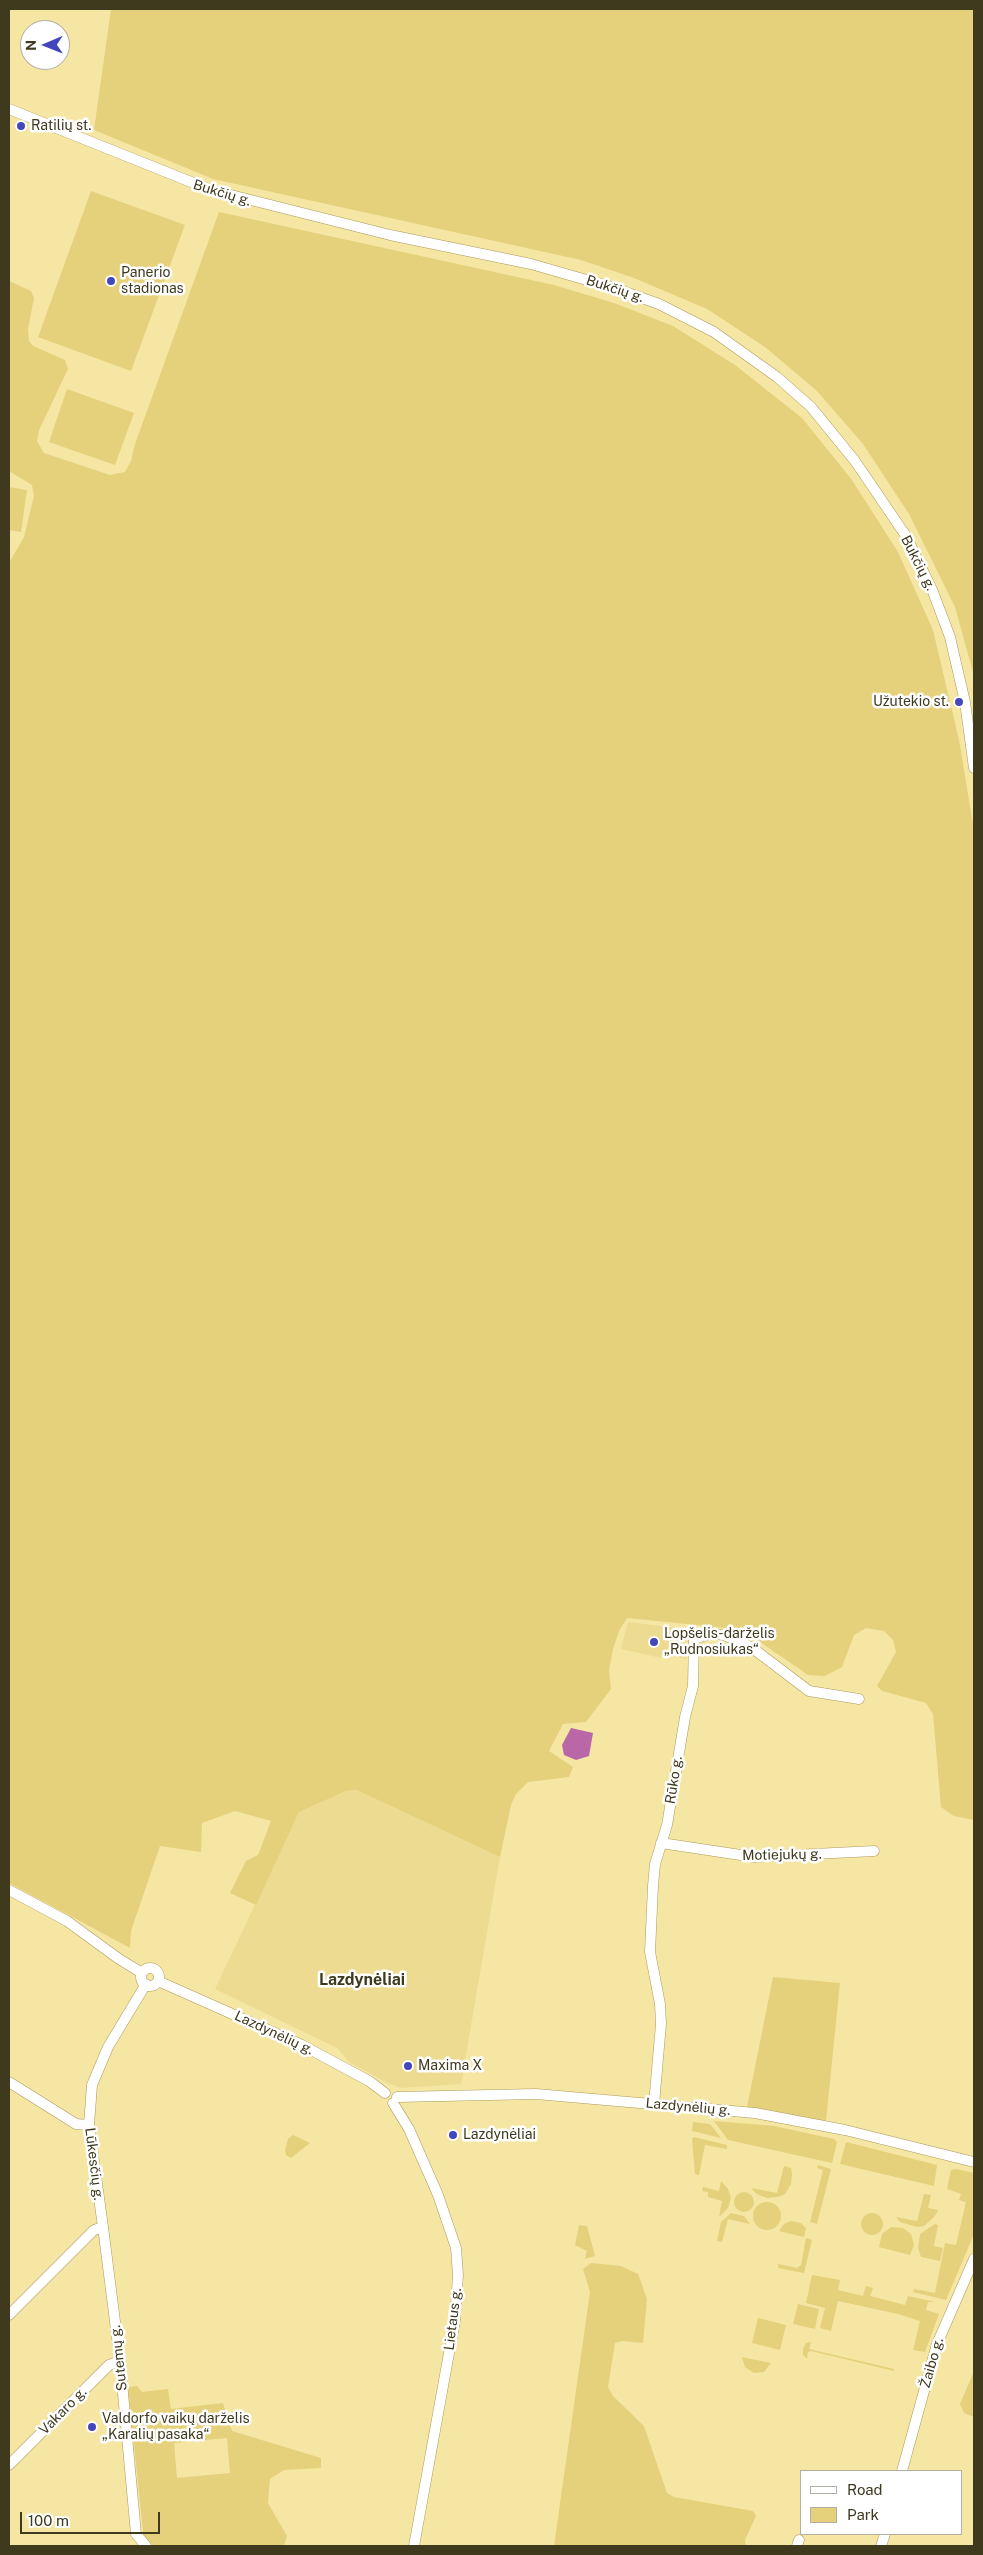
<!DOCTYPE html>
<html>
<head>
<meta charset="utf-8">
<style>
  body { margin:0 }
  #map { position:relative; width:983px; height:2555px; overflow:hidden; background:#f6e6a4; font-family:"Public Sans",sans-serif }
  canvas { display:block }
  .frame { position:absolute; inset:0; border:10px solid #3f391e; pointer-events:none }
  .legend { position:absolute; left:800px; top:2470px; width:162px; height:65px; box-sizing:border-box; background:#fff; border:1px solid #b2b0a5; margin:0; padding:6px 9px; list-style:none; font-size:15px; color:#3f391e }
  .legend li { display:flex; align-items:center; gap:10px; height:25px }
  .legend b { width:25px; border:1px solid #b2b0a5 }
  .north { position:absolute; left:20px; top:20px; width:50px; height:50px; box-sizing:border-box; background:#fff; border:1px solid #b2b0a5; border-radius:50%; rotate:269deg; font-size:14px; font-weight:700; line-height:20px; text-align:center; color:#3f391e }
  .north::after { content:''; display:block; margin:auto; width:18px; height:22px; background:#4447bc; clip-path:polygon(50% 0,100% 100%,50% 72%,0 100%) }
  .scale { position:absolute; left:20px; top:2512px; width:140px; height:22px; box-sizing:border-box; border:2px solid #3f391e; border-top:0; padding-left:6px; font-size:15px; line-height:18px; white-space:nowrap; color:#3f391e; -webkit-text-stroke:4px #fff; paint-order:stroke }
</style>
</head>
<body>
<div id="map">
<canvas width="983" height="2555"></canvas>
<div class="frame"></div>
<ul class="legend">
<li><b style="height:6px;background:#fff"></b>Road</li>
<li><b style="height:14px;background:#e5d07b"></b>Park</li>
</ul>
<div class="north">N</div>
<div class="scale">100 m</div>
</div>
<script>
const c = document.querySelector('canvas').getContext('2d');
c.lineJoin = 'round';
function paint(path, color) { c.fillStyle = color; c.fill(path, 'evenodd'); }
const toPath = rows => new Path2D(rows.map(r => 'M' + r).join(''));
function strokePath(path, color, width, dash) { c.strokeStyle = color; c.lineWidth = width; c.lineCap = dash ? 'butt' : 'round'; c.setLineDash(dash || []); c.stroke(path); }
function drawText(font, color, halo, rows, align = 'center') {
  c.font = font + ' "Public Sans",sans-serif'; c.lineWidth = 5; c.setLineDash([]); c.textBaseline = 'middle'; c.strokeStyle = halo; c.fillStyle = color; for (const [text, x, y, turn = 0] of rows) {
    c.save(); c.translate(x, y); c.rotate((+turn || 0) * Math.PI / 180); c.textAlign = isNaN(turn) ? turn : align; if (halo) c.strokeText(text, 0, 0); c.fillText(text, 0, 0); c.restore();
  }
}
const built = toPath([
  [628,1622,676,1628,685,1635,687,1659,671,1656,670,1660,621,1649],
  [358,1790,500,1857,461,2084,401,2088,387,2083,349,2062,337,2048,215,1989,299,1812,346,1791]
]);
const green = toPath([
  [111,9,974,9,974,676,955,607,909,514,863,444,817,391,765,347,707,309,634,278,581,260,213,179,94,130],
  [91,191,185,225,131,371,38,337],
  [219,212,554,285,614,303,673,326,735,365,802,418,852,480,898,552,933,630,959,740,974,830,974,1820,954,1816,941,1807,933,1714,926,1703,882,1691,877,1686,896,1652,893,1640,884,1631,866,1628,854,1635,842,1667,825,1676,808,1675,760,1642,736,1629,627,1618,619,1631,613,1649,609,1670,611,1689,586,1722,563,1724,549,1751,573,1767,569,1777,528,1782,516,1794,511,1805,500,1857,357,1790,346,1791,299,1812,256,1905,230,1893,246,1861,258,1855,271,1821,235,1811,202,1823,201,1852,160,1846,131,1931,130,1948,9,1883,9,563,24,537,34,496,32,485,9,471,9,281,31,291,34,298,28,329,29,341,33,346,65,360,68,369,39,430,37,441,44,453,110,475,125,472,131,461,135,444],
  [67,389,134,413,115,465,49,442],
  [9,487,27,490,21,532,9,530],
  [773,1977,840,1983,826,2121,747,2107],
  [714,2121,774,2126,834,2139,837,2142,832,2163,728,2140],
  [693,2122,710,2124,721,2138,692,2131],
  [293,2135,310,2143,291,2158,286,2155,285,2150,288,2139],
  [694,2137,727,2145,727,2149,705,2145,699,2175,695,2174,692,2139],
  [846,2142,937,2165,934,2186,840,2164],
  [818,2165,831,2169,817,2224,810,2222,823,2170,817,2168],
  [784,2166,791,2168,792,2174,791,2184,785,2194,778,2197,767,2198,757,2194,751,2188,777,2193],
  [956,2169,974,2173,974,2234,946,2300,913,2292,914,2289,935,2293,945,2243,956,2245,966,2202,959,2200,961,2194,947,2189,951,2170],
  [721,2181,728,2189,731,2198,728,2208,719,2217,722,2201,708,2197,708,2192,702,2191,703,2187,719,2191],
  '734 2202a10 10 0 1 1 20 0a10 10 0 1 1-20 0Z',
  [924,2194,931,2195,928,2208,938,2210,935,2216,924,2226,917,2227,900,2222,896,2217,917,2221],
  '753 2216a14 14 0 1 1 28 0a14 14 0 1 1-28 0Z',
  [731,2213,744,2216,750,2224,728,2219,722,2242,717,2241,721,2222],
  '861 2224a11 11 0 1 1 22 0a11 11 0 1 1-22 0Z',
  [791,2221,801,2223,806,2228,804,2237,779,2231,784,2224],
  [935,2224,938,2225,934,2246,943,2248,940,2261,921,2257,918,2248,920,2234],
  [579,2225,587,2226,595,2256,585,2259,587,2251,575,2245],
  [891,2227,903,2228,911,2234,914,2245,910,2255,879,2247,882,2234],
  [806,2238,812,2240,804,2273,778,2268,778,2264,797,2268,801,2265],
  [591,2263,621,2266,638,2274,647,2299,643,2343,622,2341,615,2343,608,2387,613,2396,644,2426,667,2493,674,2497,753,2511,756,2516,745,2540,746,2546,554,2546,590,2292,583,2269],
  [812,2275,840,2280,838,2290,863,2296,866,2286,873,2288,870,2296,905,2305,908,2296,935,2302,928,2302,926,2310,939,2314,925,2352,913,2350,920,2321,898,2314,838,2301,831,2331,820,2328,825,2308,806,2303],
  [798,2304,819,2309,815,2329,793,2324],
  [758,2318,786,2325,780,2350,752,2343],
  [811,2342,809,2349,894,2369,894,2371,811,2351,808,2352,807,2359,803,2355,803,2349,806,2343],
  [742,2357,771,2363,764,2372,754,2373,745,2367],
  [974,2371,974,2417,964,2413,960,2404],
  [137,2386,142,2392,168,2389,171,2409,223,2403,232,2431,321,2458,321,2468,284,2470,270,2479,268,2503,287,2536,284,2546,154,2546,144,2541,128,2387],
  [227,2438,230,2473,177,2478,174,2443]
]);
const water = toPath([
  [571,1728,593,1733,589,1756,576,1760,564,1755,562,1745]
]);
const minor = toPath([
  [9,109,211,190,390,235,531,264,611,287,659,304,714,332,777,377,811,407,855,461,906,536,933,592,950,637,965,702,974,768],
  [661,1843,754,1857,874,1851],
  [9,1890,67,1921,119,1959,142,1973],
  '141 1977a9 9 0 1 1 18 0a9 9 0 1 1-18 0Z',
  [158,1981,302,2045,369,2081,385,2093],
  [9,2082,76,2124,89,2125],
  [397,2097,536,2094,755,2113,845,2130,974,2162],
  [393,2103,409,2129,438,2195,456,2248,458,2275,455,2320,414,2546],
  [654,2104,661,2024,660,2004,650,1952,653,1886,655,1864,667,1825,685,1717,693,1686,694,1639,713,1633,726,1636,751,1647,809,1691,859,1699],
  [103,2227,120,2361,136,2534,146,2546],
  [9,2315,94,2230,103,2227,89,2125,92,2085,108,2047,146,1984],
  [9,2465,109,2365,120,2361],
  [902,2471,937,2344,974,2259],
  [797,2546,799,2540],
  [881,2546,885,2534]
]);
const markers = [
  [21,126,5,"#4447bc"],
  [111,281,5,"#4447bc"],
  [959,702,5,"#4447bc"],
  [654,1642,5,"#4447bc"],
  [408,2066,5,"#4447bc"],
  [453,2135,5,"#4447bc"],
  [92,2427,5,"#4447bc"]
];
const poiNames = [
  ["Ratilių st.",31,126],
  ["Panerio",121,273],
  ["stadionas",121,289],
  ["Užutekio st.",949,702,"right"],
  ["Lopšelis-darželis",664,1634],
  ["„Rudnosiukas“",664,1650],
  ["Maxima X",418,2066],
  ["Lazdynėliai",463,2135],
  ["Valdorfo vaikų darželis",102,2419],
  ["„Karalių pasaka“",102,2435]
];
const streetNames = [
  ["Bukčių g.",222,193,17],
  ["Bukčių g.",615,289,18],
  ["Bukčių g.",918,563,63],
  ["Rūko g.",674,1780,-81],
  ["Motiejukų g.",782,1855,-1],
  ["Lazdynėlių g.",274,2033,25],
  ["Lazdynėlių g.",688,2107,5],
  ["Lūkesčių g.",94,2164,83],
  ["Lietaus g.",453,2319,-83],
  ["Sutemų g.",119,2358,-96],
  ["Žaibo g.",932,2363,-74],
  ["Vakaro g.",63,2411,-45]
];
const quarterNames = [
  ["Lazdynėliai",362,1980]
];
paint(built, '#eddb92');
paint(green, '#e5d07b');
paint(water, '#ba67a8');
strokePath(minor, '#aa9a5b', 11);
strokePath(minor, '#fff', 10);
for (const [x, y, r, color] of markers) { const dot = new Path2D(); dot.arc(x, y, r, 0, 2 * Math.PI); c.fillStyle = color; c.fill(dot); strokePath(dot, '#fff', 2); }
drawText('14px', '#3f391e', '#fff', poiNames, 'left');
drawText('14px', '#3f391e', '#fff', streetNames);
drawText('bold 16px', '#3f391e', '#fff', quarterNames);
</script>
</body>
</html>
